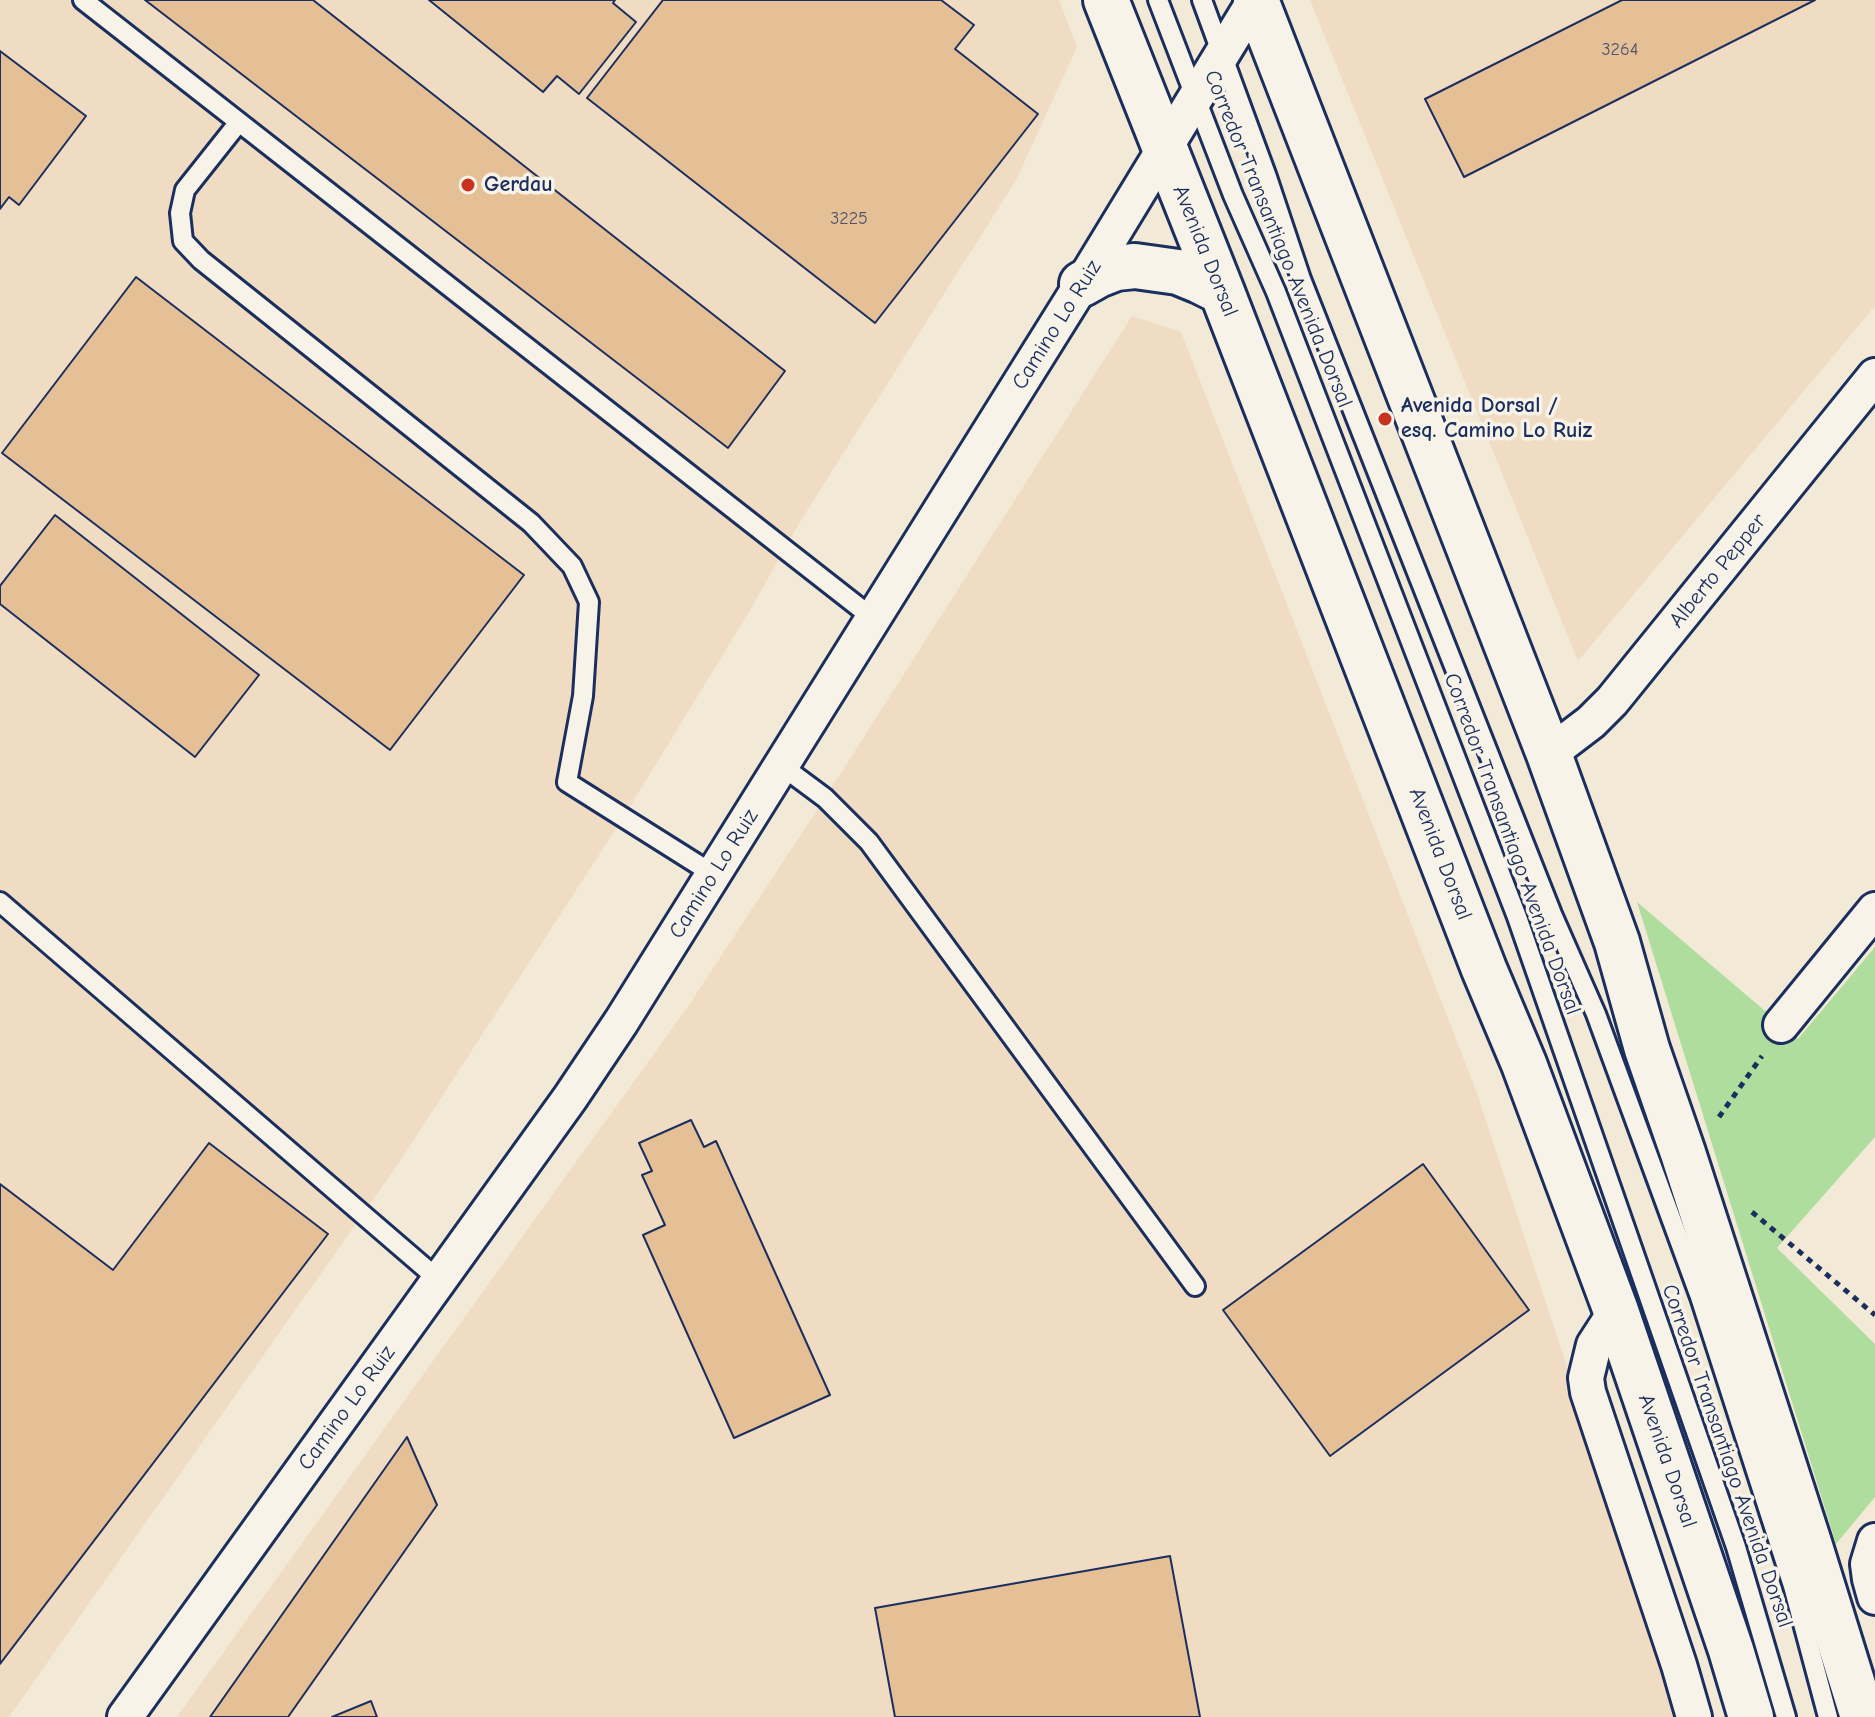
<!DOCTYPE html>
<html>
<head>
<meta charset="utf-8">
<style>
  body { margin:0 }
  canvas { display:block; background:#f3e9d7 }
</style>
</head>
<body>
<canvas width="1875" height="1717"></canvas>
<script>
const c = document.querySelector('canvas').getContext('2d');
c.lineJoin = 'round';
function paint(path, color) { c.fillStyle = color; c.fill(path, 'evenodd'); }
const toPath = rows => new Path2D(rows.map(r => 'M' + r).join(''));
function strokePath(path, color, width, dash) { c.strokeStyle = color; c.lineWidth = width; c.lineCap = dash ? 'butt' : 'round'; c.setLineDash(dash || []); c.stroke(path); }
function drawText(font, color, halo, rows, align = 'center') {
  c.font = font + ' "Comic Neue",sans-serif'; c.lineWidth = 7; c.setLineDash([]); c.textBaseline = 'middle'; c.strokeStyle = halo; c.fillStyle = color; for (const [text, x, y, turn = 0] of rows) {
    c.save(); c.translate(x, y); c.rotate((+turn || 0) * Math.PI / 180); c.textAlign = isNaN(turn) ? turn : align; if (halo) c.strokeText(text, 0, 0); c.fillText(text, 0, 0); c.restore();
  }
}
const built = toPath([
  [0,0,1059,0,1077,47,1016,180,798,525,749,612,623,818,398,1164,9,1717,0,1717],
  [1310,0,1875,0,1875,306,1578,661],
  [1132,316,1181,332,1477,1093,1682,1717,177,1717,689,1005,825,798]
]);
const green = toPath([
  [1637,902,1798,1039,1875,947,1875,1137,1777,1248,1875,1344,1875,1497,1836,1544]
]);
const building = toPath([
  [145,0,313,0,785,371,728,448,145,0],
  [429,0,615,0,613,3,636,22,579,94,557,76,543,92,429,0],
  [663,0,941,0,974,25,955,49,1038,114,875,323,587,98,663,0],
  [1622,0,1815,0,1464,177,1425,99,1622,0],
  [0,51,86,116,19,205,9,197,0,209,0,51],
  [136,277,524,575,390,750,2,453,136,277],
  [55,515,259,675,195,757,0,604,0,586,55,515],
  [691,1120,704,1147,716,1141,830,1395,734,1438,643,1235,665,1225,642,1175,652,1171,639,1143,691,1120],
  [209,1143,328,1234,0,1664,0,1184,113,1270,209,1143],
  [1423,1164,1529,1310,1330,1456,1223,1310,1423,1164],
  [407,1437,437,1505,288,1717,210,1717,407,1437],
  [1170,1556,1200,1717,895,1717,875,1608,1170,1556],
  [371,1701,377,1717,332,1717,371,1701]
]);
const path = toPath([
  [1719,1117,1762,1056],
  [1752,1212,1875,1315]
]);
const service = toPath([
  [83,0,874,619],
  [1158,0,1233,195,1276,292,1517,917,1736,1547,1786,1717],
  [1202,0,1267,177,1301,279,1552,914,1596,1014,1700,1297,1793,1586,1828,1717],
  [239,122,185,190,180,213,183,241,201,260,531,523,572,566,589,602,583,696,567,782,713,874],
  [782,766,825,798,869,842,1195,1286],
  [0,902,439,1280]
]);
const minor = toPath([
  [1549,754,1591,722,1612,701,1875,376],
  [1781,1025,1875,910],
  [1616,1311,1594,1345,1586,1378,1588,1392,1679,1665,1694,1717],
  [1875,1541,1868,1564,1870,1579,1875,1597],
  [125,1717,570,1098,621,1022,1082,284,1255,0]
]);
const primary = toPath([
  [1106,0,1222,292,1484,969,1524,1064,1616,1311,1731,1650,1751,1717],
  [1256,0,1549,754,1617,942,1647,1049,1683,1153,1809,1543,1863,1717],
  [1082,284,1098,275,1116,268,1135,266,1178,272,1200,281,1222,292]
]);
const markers = [
  [468,185,8,"#c8321e"],
  [1385,419,8,"#c8321e"]
];
const numberNames = [
  ["3264",1620,50],
  ["3225",849,219]
];
const poiNames = [
  ["Gerdau",484,185],
  ["Avenida Dorsal /",1401,406],
  ["esq. Camino Lo Ruiz",1401,431]
];
const streetNames = [
  ["Corredor Transantiago Avenida Dorsal",1278,239,68],
  ["Avenida Dorsal",1205,251,68],
  ["Camino Lo Ruiz",1057,325,-58],
  ["Alberto Pepper",1718,571,-51],
  ["Corredor Transantiago Avenida Dorsal",1512,844,70],
  ["Avenida Dorsal",1440,854,69],
  ["Camino Lo Ruiz",714,874,-58],
  ["Camino Lo Ruiz",347,1408,-54],
  ["Corredor Transantiago Avenida Dorsal",1727,1456,71],
  ["Avenida Dorsal",1667,1461,71]
];
paint(built, '#efdcc3');
paint(green, '#aedd9d');
paint(building, '#e5bf95');
strokePath(building, '#1b2f5e', 2);
strokePath(service, '#1b2f5e', 24);
strokePath(minor, '#1b2f5e', 40);
strokePath(primary, '#1b2f5e', 50);
strokePath(path, '#1b2f5e', 5, [6, 6]);
strokePath(service, '#f7f3e8', 18);
strokePath(minor, '#f7f3e8', 34);
strokePath(primary, '#f7f3e8', 44);
for (const [x, y, r, color] of markers) { const dot = new Path2D(); dot.arc(x, y, r, 0, 2 * Math.PI); c.fillStyle = color; c.fill(dot); strokePath(dot, '#f7f3e8', 3); }
drawText('18px', '#4e536c', null, numberNames);
drawText('bold 22px', '#1b2f5e', '#f7f3e8', poiNames, 'left');
drawText('22px', '#1b2f5e', '#f7f3e8', streetNames);
</script>
</body>
</html>
